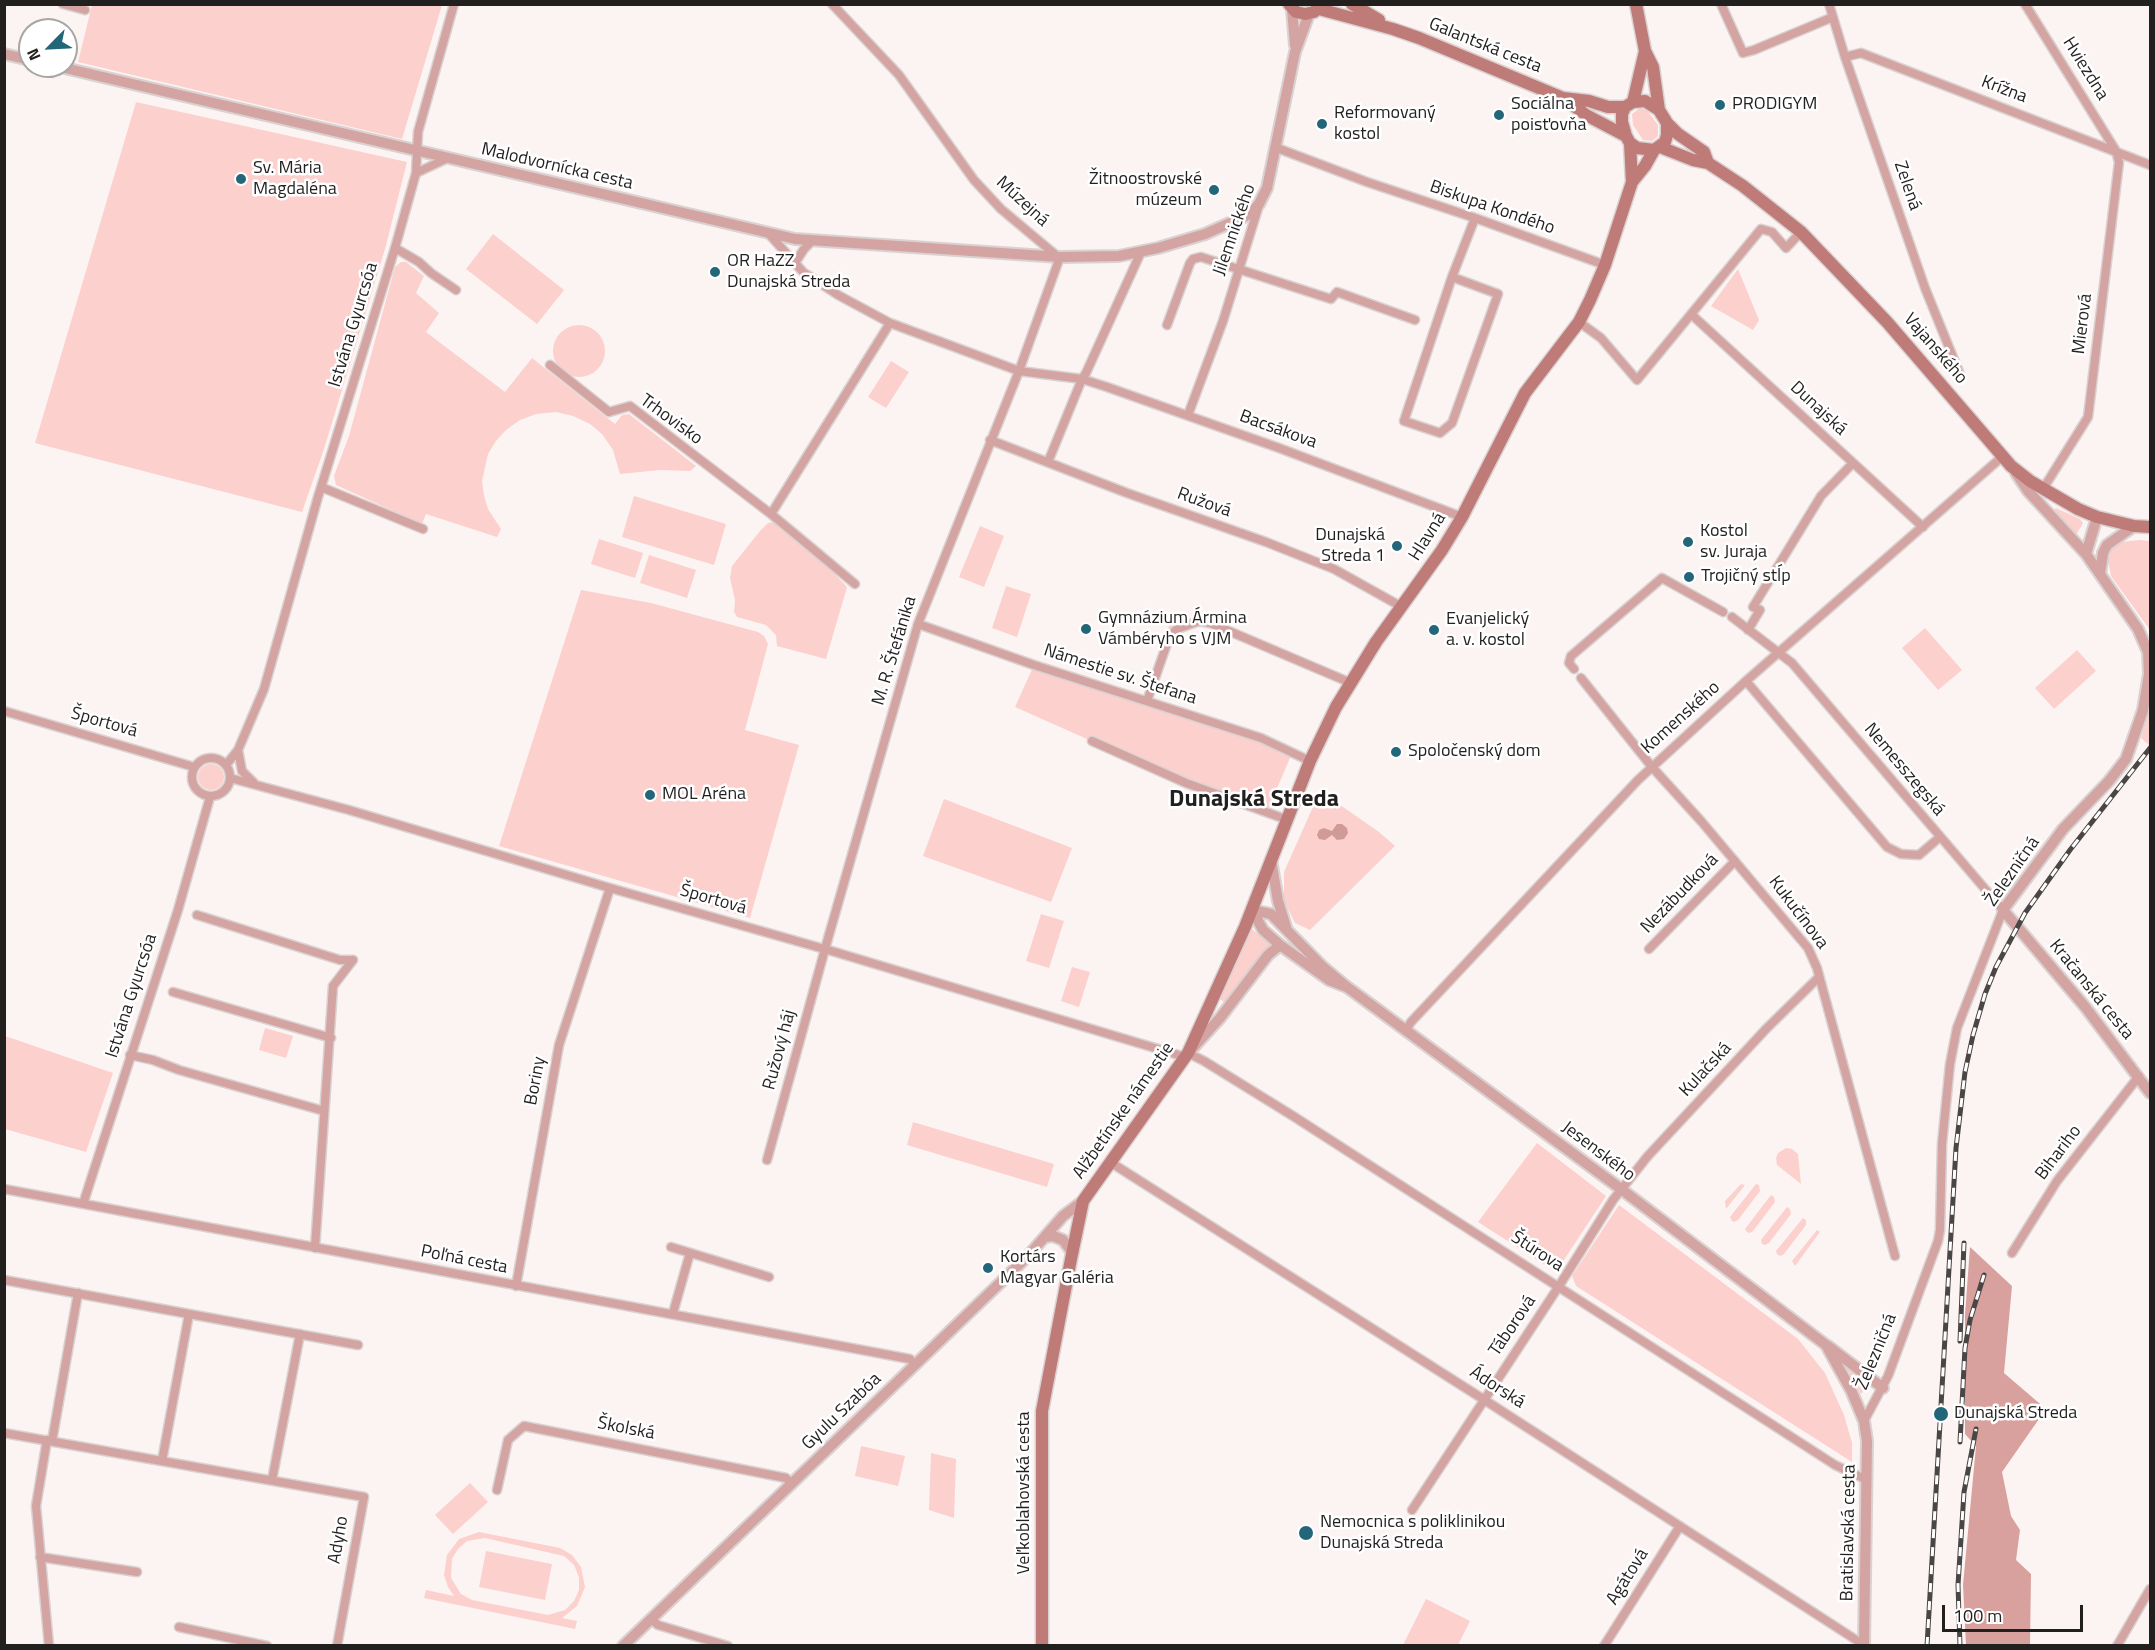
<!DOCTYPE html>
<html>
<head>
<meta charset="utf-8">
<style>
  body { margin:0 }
  #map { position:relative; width:2155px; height:1650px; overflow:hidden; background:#fcf4f3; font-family:"Titillium Web",sans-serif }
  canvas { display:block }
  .frame { position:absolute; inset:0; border:6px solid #221f1f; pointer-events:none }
  .north { position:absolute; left:18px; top:18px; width:60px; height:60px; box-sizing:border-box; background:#fff; border:2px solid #a7a5a5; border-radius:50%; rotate:246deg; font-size:16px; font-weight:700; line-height:24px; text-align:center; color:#221f1f }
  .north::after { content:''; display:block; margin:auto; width:21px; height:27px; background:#246679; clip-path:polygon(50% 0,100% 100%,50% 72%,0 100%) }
  .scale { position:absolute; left:1942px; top:1605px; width:141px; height:27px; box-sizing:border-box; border:3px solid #221f1f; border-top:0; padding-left:8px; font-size:18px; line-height:21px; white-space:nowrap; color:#221f1f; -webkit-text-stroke:4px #fff; paint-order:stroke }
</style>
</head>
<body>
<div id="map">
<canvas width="2155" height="1650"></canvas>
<div class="frame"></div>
<div class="north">N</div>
<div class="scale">100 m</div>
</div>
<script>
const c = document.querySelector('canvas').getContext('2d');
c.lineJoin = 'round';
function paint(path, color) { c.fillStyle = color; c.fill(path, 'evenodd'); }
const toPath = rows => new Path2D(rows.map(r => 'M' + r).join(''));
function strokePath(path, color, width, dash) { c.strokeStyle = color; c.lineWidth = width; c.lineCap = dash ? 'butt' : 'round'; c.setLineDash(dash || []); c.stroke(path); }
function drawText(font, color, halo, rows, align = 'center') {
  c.font = font + ' "Titillium Web",sans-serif'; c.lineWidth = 5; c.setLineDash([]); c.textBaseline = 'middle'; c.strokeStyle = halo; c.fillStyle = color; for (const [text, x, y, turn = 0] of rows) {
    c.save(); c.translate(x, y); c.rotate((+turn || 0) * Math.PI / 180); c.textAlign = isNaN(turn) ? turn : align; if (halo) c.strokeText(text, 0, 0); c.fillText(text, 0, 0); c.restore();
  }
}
const green = toPath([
  [92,5,92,4,442,5,402,139,78,62],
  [136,102,407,162,385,249,324,449,302,512,35,443],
  [1640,108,1647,110,1658,125,1658,136,1652,141,1643,140,1633,125,1632,114],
  [493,234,564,290,537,324,466,269],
  [401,262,406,262,424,276,416,293,439,313,426,332,505,392,532,358,615,424,622,415,629,414,696,466,690,471,660,470,620,474,613,450,602,434,590,424,573,416,556,412,536,414,520,420,506,430,496,441,488,454,482,481,484,496,488,509,501,529,497,537,426,514,422,524,336,485,334,476,349,436,395,267],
  [1738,269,1759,320,1753,330,1711,306],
  '553 351a26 26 0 1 1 52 0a26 26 0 1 1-52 0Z',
  [891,361,909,372,886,408,868,397],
  [634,496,726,524,714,565,622,537],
  [2056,508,2080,519,2083,523,2076,535,2052,512],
  [774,522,825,564,847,587,826,659,777,646,776,635,766,625,737,617,734,612,735,600,730,578,732,566,760,531,768,523],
  [980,526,1004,536,984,587,959,577],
  [599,539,643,553,635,578,591,564],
  [2139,540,2150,541,2150,630,2111,576,2108,560,2112,550,2121,542],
  [649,555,696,570,687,598,640,583],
  [1006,586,1031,594,1017,637,992,628],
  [581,590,651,603,758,632,764,636,768,644,745,730,799,745,750,918,499,846],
  [1141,612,1181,624,1166,637,1169,625,1140,616],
  [1925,628,1962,670,1938,690,1902,648],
  [2077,650,2096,671,2054,709,2035,688],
  [1034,665,1292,753,1267,812,1186,783,1015,707],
  [2150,708,2150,743,2149,745,2141,738],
  '198 777a13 13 0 1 1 26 0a13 13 0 1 1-26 0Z',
  [1320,791,1379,832,1395,846,1310,930,1295,923,1284,901,1284,872],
  [944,799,1072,848,1051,902,923,856],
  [1041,914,1064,921,1049,968,1026,961],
  [1252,929,1270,945,1227,1004,1217,997],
  [1072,967,1090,972,1079,1007,1061,1001],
  [265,1028,293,1036,286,1058,259,1050],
  [5,1036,113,1073,86,1152,5,1129],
  [913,1122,1054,1164,1047,1187,907,1145],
  [1537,1143,1606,1196,1556,1272,1478,1222],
  [1786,1148,1792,1149,1798,1154,1801,1184,1777,1165,1776,1158,1778,1153],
  [1741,1184,1745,1185,1726,1209,1725,1201],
  [1756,1184,1759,1185,1760,1191,1738,1220,1734,1222,1732,1221,1730,1217],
  [1771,1195,1774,1197,1775,1202,1753,1231,1750,1233,1747,1232,1745,1229],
  [1619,1205,1798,1339,1825,1373,1844,1415,1852,1443,1852,1462,1576,1286,1572,1276],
  [1787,1207,1790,1209,1791,1214,1769,1243,1765,1245,1762,1244,1761,1240],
  [1803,1218,1806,1220,1806,1225,1784,1254,1780,1256,1777,1254,1776,1251],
  [1817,1230,1820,1232,1795,1266,1792,1261],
  [1850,1368,1870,1382,1861,1394,1848,1370],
  [861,1446,905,1456,898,1486,855,1476],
  [931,1453,956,1459,954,1518,929,1510],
  [470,1483,488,1502,453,1534,435,1515],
  [479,1532,560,1548,572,1555,581,1567,585,1587,577,1606,562,1618,577,1621,575,1629,424,1598,426,1590,454,1596,448,1587,444,1575,447,1555,459,1539],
  [485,1538,564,1556,574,1565,579,1577,579,1590,574,1601,565,1610,548,1615,472,1600,461,1594,451,1578,452,1559,458,1549,467,1541],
  [486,1551,552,1564,545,1600,479,1587],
  [1426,1599,1470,1621,1458,1645,1403,1645]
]);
const forest = toPath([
  [1970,1247,2012,1286,2004,1373,2046,1409,2002,1472,2011,1516,2020,1530,2016,1560,2031,1574,2030,1645,1966,1645,1963,1585,1976,1446,1965,1434,1965,1315]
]);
const water = toPath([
  [1337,824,1342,824,1347,828,1348,833,1344,839,1337,840,1332,835,1325,840,1319,839,1317,835,1319,830,1324,828,1332,831]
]);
const minor = toPath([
  [63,4,85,10],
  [832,4,899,75,974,180,1001,209,1057,256],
  [1721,4,1743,53,1754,50,1833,17],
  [1829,4,1845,57,1925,288,1961,377],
  [2025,4,2116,151,2119,162,2088,417,2043,489],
  [1845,57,1861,53,2150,165],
  [1277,148,1367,182,1475,218,1605,265],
  [416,173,448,158],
  [769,234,803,272,838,295,890,323,1019,371,1082,379,1107,387,1279,448,1462,517],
  [395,248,419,262,431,273,456,290],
  [795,263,804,249,813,240],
  [1452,277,1498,294,1452,423,1440,433,1404,421,1452,277,1475,218],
  [1692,315,1923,527],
  [1579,322,1601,338,1637,380,1761,229,1772,232,1786,248,1801,232],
  [1167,325,1190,263,1193,259,1201,257,1331,299,1337,292,1415,320],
  [550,365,609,412,630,406,771,514,855,584],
  [1188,415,1223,321,1259,205],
  [990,440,1127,493,1266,542,1334,569,1402,607],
  [1048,462,1082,379,1086,373,1141,252],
  [321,487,423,529],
  [771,514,890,323],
  [1732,617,1792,663,2003,910,1957,1028,1950,1064,1942,1144,1940,1230,1938,1241,1888,1376,1864,1421],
  [918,624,1034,665,1261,738,1310,761],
  [1748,630,1760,610,1753,607,1821,496,1853,463],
  [1574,669,1569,663,1571,656,1662,578,1723,612],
  [1581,678,1652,767,1701,821,1808,948,1817,968,1895,1256],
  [1746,681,1887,847,1901,854,1919,855,1940,837],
  [1147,701,1170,635,1177,629,1199,621,1210,623,1351,683],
  [4,711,194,767],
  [1092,741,1186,783,1288,820],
  [238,750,242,771,254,783],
  '192 777a19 19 0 1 1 38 0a19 19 0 1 1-38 0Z',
  [226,765,238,750,264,689,318,497,395,248,416,173,418,132,454,4],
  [230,778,349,810,610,888,835,952,1185,1057],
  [197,915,340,960,353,960],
  [1649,949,1735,861],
  [173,992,331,1038],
  [1406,1030,1411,1022,1638,780,1746,681,2003,456],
  [1188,1053,1204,1061,1293,1116,1835,1465,1867,1480],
  [130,1055,153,1060,179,1070,324,1111],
  [767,1160,825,949,918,624,1019,371,1060,257],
  [1110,1162,1483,1399,1864,1645],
  [4,1189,910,1359,915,1365],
  [83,1204,178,910,210,797],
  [671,1247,769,1277],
  [315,1248,333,986,353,960],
  [2012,1253,2057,1181,2139,1076],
  [4,1280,358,1345],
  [516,1286,559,1045,610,888],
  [673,1313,690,1253],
  [4,1433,364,1497,337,1646],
  [47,1440,36,1506,49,1646],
  [52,1441,78,1293],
  [162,1461,189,1314],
  [272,1480,300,1334],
  [497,1490,508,1440,524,1426,786,1478,791,1484],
  [1412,1510,1559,1286,1613,1200,1647,1157,1766,1029,1819,977],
  [40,1557,137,1572],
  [651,1619,658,1625,728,1646],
  [179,1627,267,1646],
  [1604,1646,1680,1526],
  [2117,1646,2150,1589]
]);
const tertiary = toPath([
  [1292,9,1295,45],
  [4,54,30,60],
  [56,66,795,239,1060,257,1119,256,1158,248,1205,234,1248,215,1259,204,1267,188,1295,52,1309,14],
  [2016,473,2028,491,2086,554,2138,629,2148,652,2149,674,2143,710,2126,759,2109,781,2063,829,2003,910,2086,1008,2150,1093],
  [2086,554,2097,517],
  [2100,574,2103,553,2107,545,2134,526],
  [1271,860,1278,901,1286,927],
  [1347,987,1329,980,1280,945,1263,930,1252,910,1271,914,1322,966,1347,987,1621,1189,1826,1345,1851,1390,1864,1421,1867,1441,1864,1646],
  [1191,1050,1220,1018,1268,955,1280,945],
  [1045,1237,1053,1236,1063,1240,1072,1252],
  [1828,1346,1883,1388],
  [623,1646,1028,1256,1063,1216,1083,1201]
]);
const secondary = toPath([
  [1289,4,1296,12,1305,14,1314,12,1322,4],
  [1352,4,1379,20],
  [1319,9,1393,29,1419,38,1563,98,1589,101,1608,107,1625,107],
  [1645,51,1653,67,1659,110],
  [1566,100,1586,115,1626,136],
  [1633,102,1645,51,1636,4],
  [1667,123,1678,134,1704,152,1708,163],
  [1630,143,1632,182],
  [1660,147,1693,160,1708,163,1743,186,1801,232,1887,322,2011,466,2030,481,2078,509,2097,517,2134,526,2150,527],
  [1042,1646,1042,1411,1071,1259,1083,1201,1188,1053,1245,927,1310,761,1336,707,1376,642,1442,550,1462,517,1525,393,1579,322,1590,300,1605,265,1632,182,1645,166,1654,150,1665,142,1667,135,1667,123,1659,110,1645,101,1633,102,1625,107,1622,114,1622,122,1626,136,1630,143,1637,148,1654,150]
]);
const rail = toPath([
  [1960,1341,1964,1243],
  [1960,1442,1965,1348,1970,1320,1984,1275],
  [1927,1646,1956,1148,1965,1072,1973,1035,1985,994,1996,967,2025,913,2070,850,2150,748],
  [1960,1646,1958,1585,1964,1492,1976,1429]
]);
const markers = [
  [1720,105,6,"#246679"],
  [1499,115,6,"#246679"],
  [1322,124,6,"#246679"],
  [241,179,6,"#246679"],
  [1214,190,6,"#246679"],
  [715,272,6,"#246679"],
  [1688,542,6,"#246679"],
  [1397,546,6,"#246679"],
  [1689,577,6,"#246679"],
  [1086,629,6,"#246679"],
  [1434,630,6,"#246679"],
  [1396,752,6,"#246679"],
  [650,795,6,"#246679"],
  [988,1268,6,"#246679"],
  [1941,1414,8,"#246679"],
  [1306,1533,8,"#246679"]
];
const streetNames = [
  ["Galantská cesta",1485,46,22],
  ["Hviezdna",2085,69,58],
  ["Krížna",2004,90,21],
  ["Malodvornícka cesta",557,167,13],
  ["Zelená",1907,186,71],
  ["Múzejná",1022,202,43],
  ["Biskupa Kondého",1492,208,19],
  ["Jilemnického",1235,230,-71],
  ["Mierová",2083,324,-83],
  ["Istvána Gyurcsóa",354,325,-73],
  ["Vajanského",1935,349,49],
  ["Dunajská",1818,409,43],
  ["Trhovisko",671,420,36],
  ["Bacsákova",1278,430,20],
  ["Ružová",1204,503,20],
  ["Hlavná",1428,537,-58],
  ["M. R. Štefánika",895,651,-73],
  ["Námestie sv. Štefana",1120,675,18],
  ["Komenského",1681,718,-42],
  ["Športová",104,723,16],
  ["Nemesszegská",1904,770,50],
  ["Železničná",2013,872,-55],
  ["Nezábudková",1680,894,-46],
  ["Športová",713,900,16],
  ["Kukučínova",1798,913,53],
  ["Kračanská cesta",2091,990,51],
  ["Istvána Gyurcsóa",132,996,-72],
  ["Ružový háj",780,1050,-75],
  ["Kulačská",1706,1070,-47],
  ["Boriny",536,1081,-79],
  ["Alžbetínske námestie",1124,1111,-55],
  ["Jesenského",1598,1152,37],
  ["Bihariho",2059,1153,-53],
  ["Štúrova",1537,1252,33],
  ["Poľná cesta",464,1260,11],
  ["Táborová",1513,1326,-56],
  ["Železničná",1877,1352,-68],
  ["Ádorská",1497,1388,33],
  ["Gyulu Szabóa",842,1412,-44],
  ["Školská",626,1429,11],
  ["Veľkoblahovská cesta",1025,1493,-90],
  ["Bratislavská cesta",1849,1533,-89],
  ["Adyho",339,1540,-80],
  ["Agátová",1628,1577,-58]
];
const poiNames = [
  ["Sociálna",1511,105],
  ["poisťovňa",1511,126],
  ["PRODIGYM",1732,105],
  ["Reformovaný",1334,114],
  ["kostol",1334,135],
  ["Sv. Mária",253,169],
  ["Magdaléna",253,190],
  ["Žitnoostrovské",1202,180,"right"],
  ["múzeum",1202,201,"right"],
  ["OR HaZZ",727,262],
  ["Dunajská Streda",727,283],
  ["Kostol",1700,532],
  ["sv. Juraja",1700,553],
  ["Dunajská",1385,536,"right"],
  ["Streda 1",1385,557,"right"],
  ["Trojičný stĺp",1701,577],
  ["Gymnázium Ármina",1098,619],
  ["Vámbéryho s VJM",1098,640],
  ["Evanjelický",1446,620],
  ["a. v. kostol",1446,641],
  ["Spoločenský dom",1408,752],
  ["MOL Aréna",662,795],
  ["Kortárs",1000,1258],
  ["Magyar Galéria",1000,1279],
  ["Dunajská Streda",1954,1414],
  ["Nemocnica s poliklinikou",1320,1523],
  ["Dunajská Streda",1320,1544]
];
const districtNames = [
  ["Dunajská Streda",1254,800]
];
paint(green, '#fcd0cd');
paint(forest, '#d9a19e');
paint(water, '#d09a96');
strokePath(minor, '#d9d2d1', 11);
strokePath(tertiary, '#d9d2d1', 14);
strokePath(secondary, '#d9d2d1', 15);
strokePath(minor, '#d3a4a1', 8);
strokePath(tertiary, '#d3a4a1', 10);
strokePath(secondary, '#bf7b77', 12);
strokePath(rail, '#4a4646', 5);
strokePath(rail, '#fff', 3, [9]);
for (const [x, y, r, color] of markers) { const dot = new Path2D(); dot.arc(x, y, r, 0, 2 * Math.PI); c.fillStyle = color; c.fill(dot); strokePath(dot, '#fff', 2); }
drawText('18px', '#221f1f', '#fff', streetNames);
drawText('18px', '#221f1f', '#fff', poiNames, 'left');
drawText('bold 24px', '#221f1f', '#fff', districtNames);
</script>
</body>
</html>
